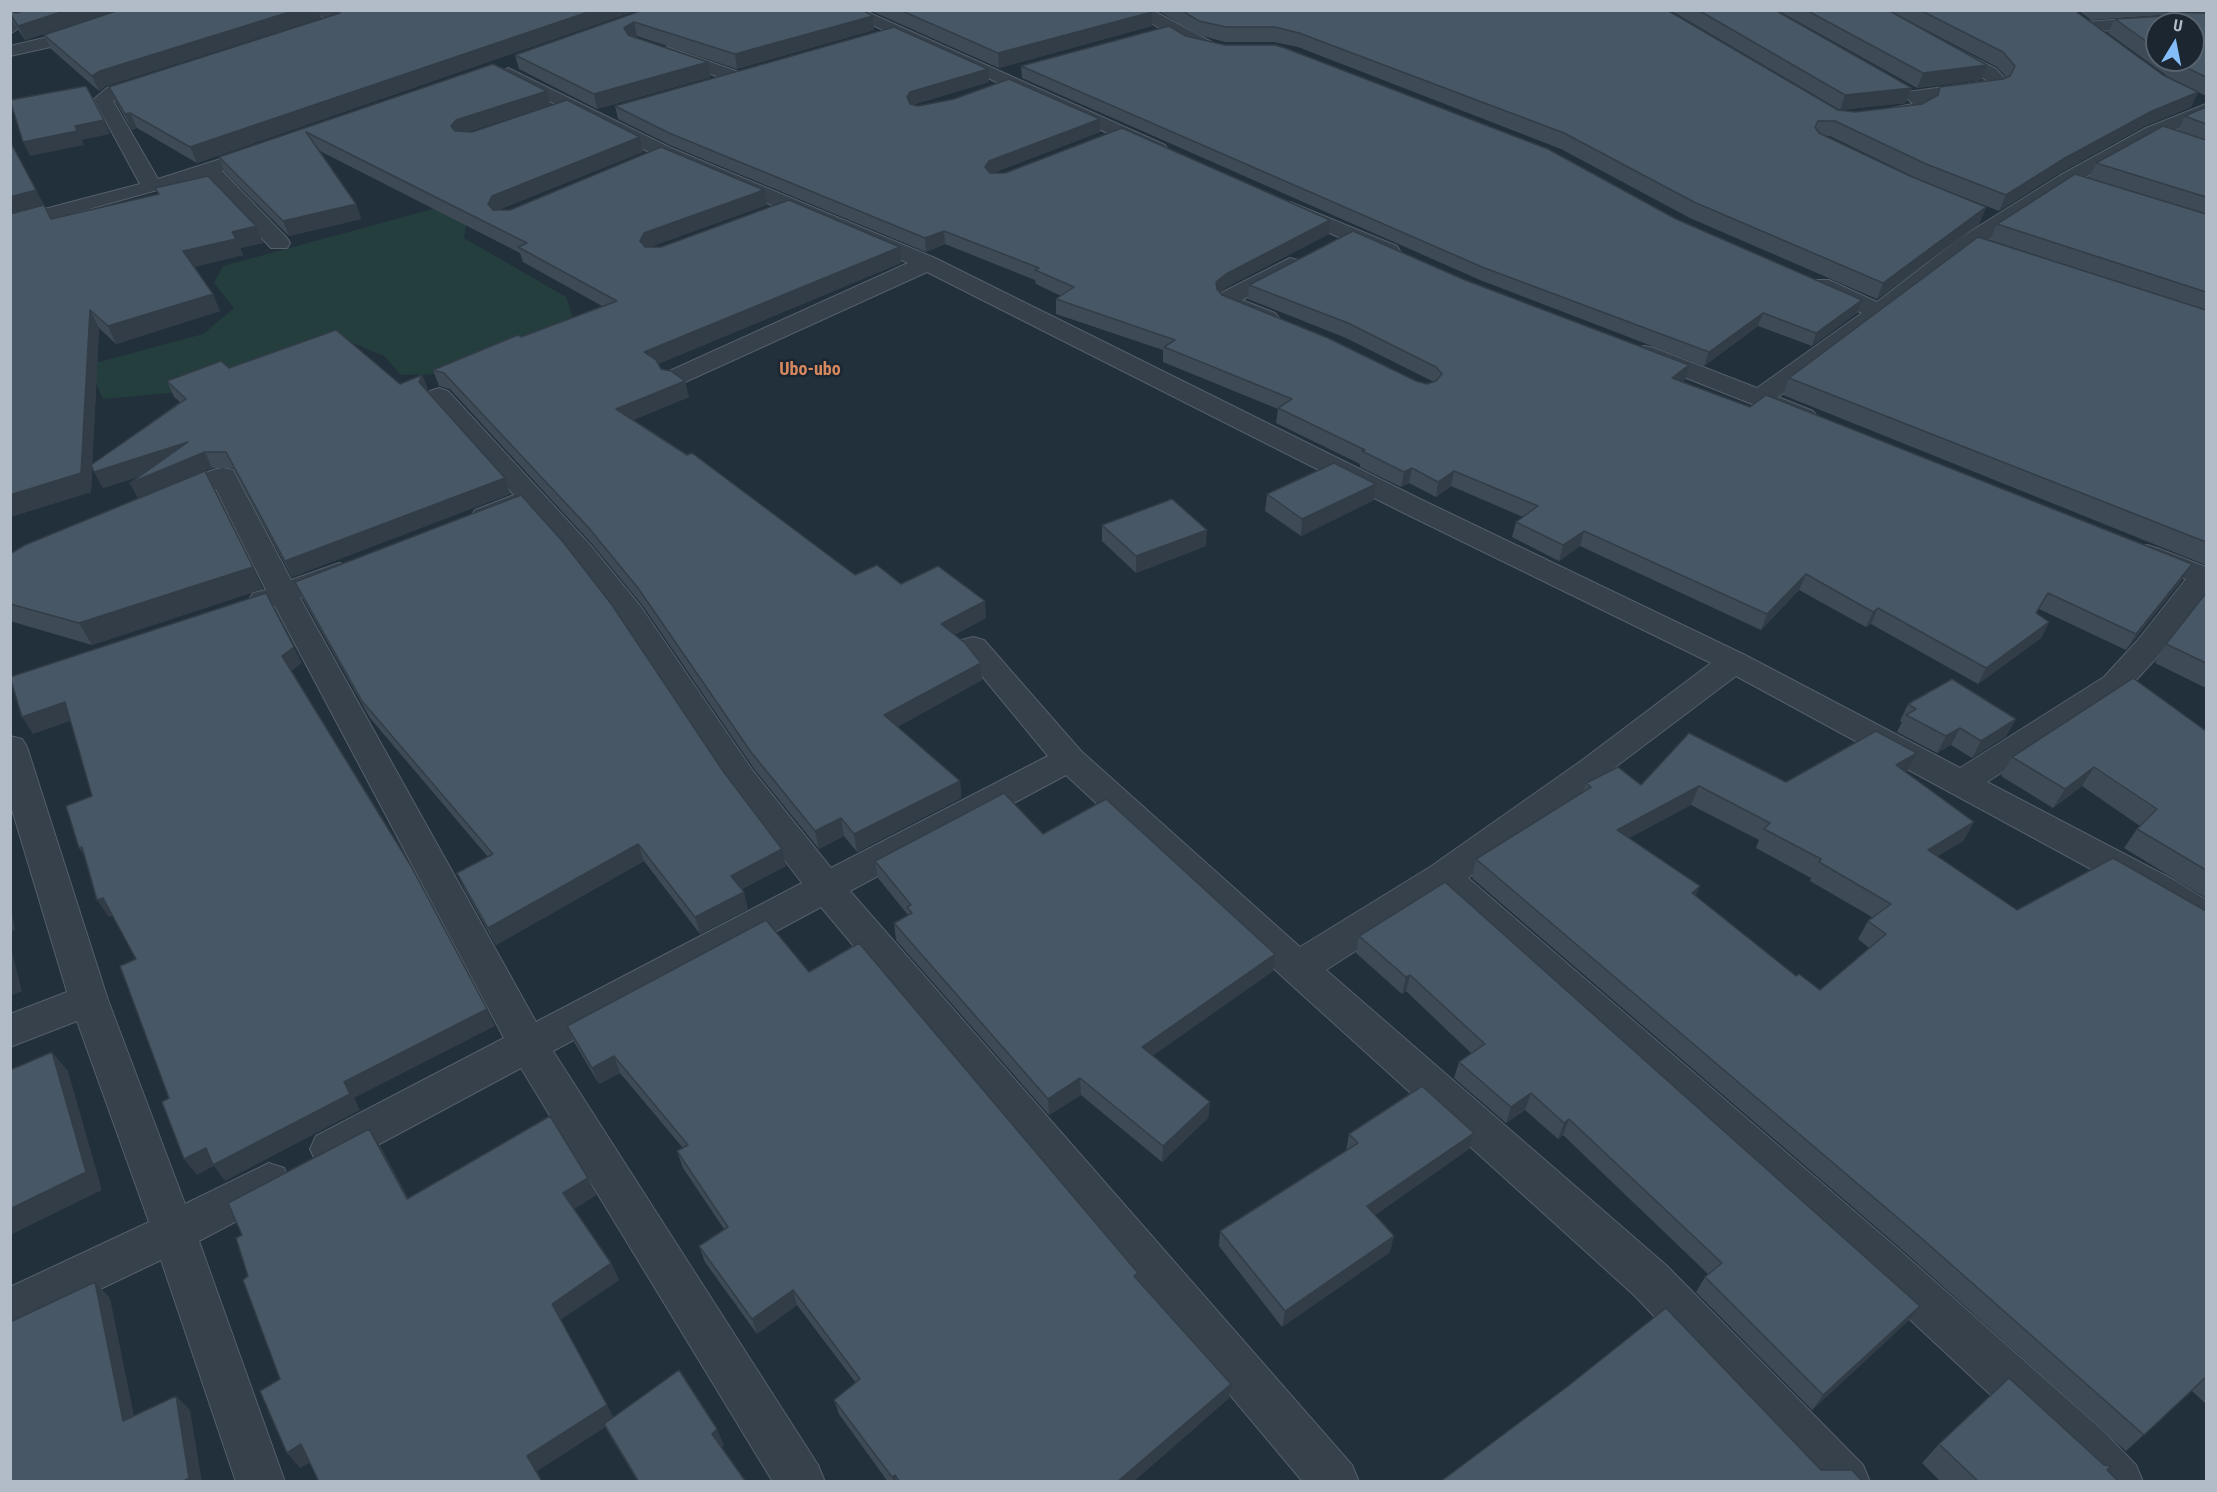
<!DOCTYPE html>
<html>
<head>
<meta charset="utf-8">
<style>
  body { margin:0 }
  #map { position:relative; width:2217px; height:1492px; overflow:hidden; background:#22303c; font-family:"Roboto Condensed",sans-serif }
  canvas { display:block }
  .frame { position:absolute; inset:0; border:12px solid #b2bcc8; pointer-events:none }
  .north { position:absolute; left:2145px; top:12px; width:60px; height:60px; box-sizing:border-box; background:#1b2631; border:2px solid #57626d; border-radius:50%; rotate:10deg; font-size:16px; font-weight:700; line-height:24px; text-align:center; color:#b2bcc8 }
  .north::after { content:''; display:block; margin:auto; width:21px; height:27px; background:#85bdf9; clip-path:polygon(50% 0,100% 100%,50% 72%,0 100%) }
</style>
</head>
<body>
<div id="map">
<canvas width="2217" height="1492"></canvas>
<div class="frame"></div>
<div class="north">U</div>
</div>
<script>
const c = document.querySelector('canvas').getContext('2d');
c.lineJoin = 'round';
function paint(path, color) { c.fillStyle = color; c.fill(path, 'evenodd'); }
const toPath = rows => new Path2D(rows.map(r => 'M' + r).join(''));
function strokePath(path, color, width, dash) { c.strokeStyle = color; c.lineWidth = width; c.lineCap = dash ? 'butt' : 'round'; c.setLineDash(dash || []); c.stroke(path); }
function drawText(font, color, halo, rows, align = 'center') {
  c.font = font + ' "Roboto Condensed",sans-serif'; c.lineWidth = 5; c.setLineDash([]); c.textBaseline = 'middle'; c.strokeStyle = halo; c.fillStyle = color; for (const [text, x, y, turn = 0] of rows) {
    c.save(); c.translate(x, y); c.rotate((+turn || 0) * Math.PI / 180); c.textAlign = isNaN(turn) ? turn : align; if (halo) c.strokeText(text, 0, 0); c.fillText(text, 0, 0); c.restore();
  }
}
const green = toPath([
  [440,207,468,215,464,238,566,297,574,321,442,374,401,375,384,356,344,339,170,393,103,399,88,365,203,334,234,308,214,283,223,266]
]);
const minor = toPath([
  [12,10,28,10,30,20,10,34,12,10],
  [126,10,152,10,150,14,55,46,10,56,10,46,44,38,126,10],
  [311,10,334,10,343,14,346,21,344,25,311,36,299,36,296,32,299,28,326,19,311,10],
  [840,10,863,10,1165,145,1168,149,1165,153,1158,155,1151,153,840,10],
  [1131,10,1152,10,1217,45,1208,50,1186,45,1131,10],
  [1860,10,1882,10,1996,69,2007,81,2005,86,1996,92,1930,100,1933,104,1923,115,1883,121,1876,119,1874,115,1876,111,1913,104,1905,96,1907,92,1988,81,1860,10],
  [2157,17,2165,22,2157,24,2157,27,2084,32,2075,27,2084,22,2157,17],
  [667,47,742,73,745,77,736,82,730,81,661,56,658,52,667,47],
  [508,68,671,148,935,258,1422,500,1745,655,1960,768,2104,677,2137,641,2186,579,2137,560,2133,554,2137,548,2147,545,2157,548,2206,567,2206,593,2159,655,2126,691,1987,782,2174,880,2206,900,2206,932,2193,928,2148,900,1736,676,1468,878,1905,1255,2104,1432,2136,1465,2143,1482,2084,1482,1873,1285,1441,896,1326,970,1667,1266,1863,1465,1870,1482,1811,1482,1635,1296,1285,979,1066,775,850,891,1352,1465,1359,1482,1303,1482,821,907,553,1051,818,1465,825,1482,773,1482,521,1068,346,1162,331,1168,316,1162,310,1149,316,1136,504,1038,275,606,264,609,253,607,249,600,253,593,266,590,216,489,169,507,159,505,155,499,159,493,213,470,223,468,233,470,291,580,339,563,349,566,354,572,349,578,300,598,536,1022,802,883,729,787,619,621,571,558,527,509,485,524,475,522,471,516,475,510,514,495,430,401,426,396,430,391,439,388,448,391,591,546,641,607,753,771,831,868,1048,756,958,647,962,640,973,637,984,640,1081,751,1300,947,1430,867,1581,761,1711,663,1402,512,927,272,683,383,674,385,665,383,662,378,665,373,908,263,657,156,502,77,499,73,508,68],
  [155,74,164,79,161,83,113,101,158,179,258,147,272,147,275,151,272,155,222,171,287,238,290,243,287,248,271,248,204,177,10,231,10,218,140,184,94,99,107,88,155,74],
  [2206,104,2206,117,2160,136,2073,184,1976,248,1778,397,1813,411,1817,416,1813,421,1804,424,1795,421,1636,358,1633,353,1636,348,1645,346,1654,348,1757,388,1862,313,1813,290,1810,285,1813,280,1829,280,1877,302,1960,238,2059,176,2146,128,2206,104],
  [1290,202,1397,246,1400,251,1397,256,1381,256,1283,212,1279,208,1283,204,1290,202],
  [1290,258,1298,260,1301,265,1298,270,1242,300,1275,313,1279,318,1275,323,1259,323,1224,309,1217,298,1221,293,1290,258],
  [10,736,22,739,27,747,108,1000,185,1204,269,1163,284,1168,290,1182,284,1196,199,1241,285,1482,236,1482,161,1260,10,1332,10,1287,149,1222,77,1021,10,1047,10,1014,67,992,10,803,10,736]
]);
const wall = toPath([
  [10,10,117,10,25,40,10,18],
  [340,10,638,10,197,163,137,128,132,130,116,102,109,87,340,13],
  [643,10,873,16,874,30,737,69,637,36,635,37,711,77,597,109,519,69,515,55],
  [869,10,1150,10,1152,26,999,68],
  [1157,10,1667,10,1838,110,1855,112,1922,104,1936,96,1940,87,2003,79,2007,78,1997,67,1888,10,2074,10,2163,75,2198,92,2191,107,2145,126,2058,174,1999,211,1920,180,1830,136,1826,136,1910,176,1986,207,1979,224,1877,299,1690,218,1561,149,1298,47,1274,42,1225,42,1199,35],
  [1670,10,1775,10,1906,103,1840,110],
  [1777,10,1888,10,1987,65,1981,80,1917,88],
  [2078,10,2206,10,2206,96,2170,78,2108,33,2115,19,2164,16,2164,15,2091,20],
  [2157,24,2193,60,2157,60],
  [321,18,106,86,99,91,51,49,44,35],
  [1186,36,1676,219,1862,300,1857,313,1812,346,1758,326,1704,366,1480,280,1022,78,1021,66],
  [493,64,547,91,550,105,467,132,640,137,643,152,498,210,767,205,650,247,901,263,658,364,661,369,689,397,633,420,855,575,901,584,986,618,954,635,981,663,982,680,897,727,960,781,961,798,857,852,844,836,819,849,755,770,643,606,593,545,450,389,439,386,433,370,602,306,523,262,520,253,318,150,356,204,361,219,289,236,225,172,219,157],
  [989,82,912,105,1100,132,993,173,1330,220,1329,234,1225,288,1220,292,1222,295,1416,381,1427,384,1434,382,1346,338,1248,299,1249,285,1685,380,1682,382,2192,564,2182,580,2126,650,2039,609,2037,613,2049,622,2041,638,1978,684,1871,624,1866,627,1799,590,1761,630,1580,546,1559,561,1512,537,1516,522,1523,517,1451,486,1436,497,1409,483,1401,487,1360,467,1360,464,1276,423,1278,409,1163,362,1163,350,1056,314,1056,299,1061,296,1036,284,1035,280,945,244,926,252,672,146,618,119,615,106],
  [2206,107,2206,565,1783,395,1789,378,2051,260,1990,240,1997,224,2089,178,2096,163,2178,131,2185,116],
  [10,141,51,219,158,194,155,188,256,226,263,243,240,248,243,255,194,267,220,311,116,344,99,328,92,464,180,402,174,397,167,381,229,368,400,384,422,375,428,390,427,391,510,494,292,577,233,468,212,468,198,474,263,589,92,645,10,621,10,554,138,498,130,483,141,476,103,488,92,467,91,492,10,517],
  [1376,484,1374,500,1301,536,1265,511,1267,494],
  [1102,525,1206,546,1136,573,1102,541],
  [295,582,786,866,742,889,748,909,700,934,644,861,496,945,465,890,457,873,488,857,370,718,303,599],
  [2206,593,2206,688,2155,663,2166,644],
  [1908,704,2016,719,2006,736,1972,758,1951,745,1937,753,1897,732,1902,722,1900,721],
  [2206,731,2206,898,2124,848,2137,829,2140,826,2082,786,2053,808,2001,776,2012,757],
  [1906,772,1974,822,1963,841,1937,856,2017,910,2206,911,2206,1404,2192,1391,2126,1451,1906,1253,1472,878,1476,859,1583,792,1586,783,1641,785,1786,782,1907,772],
  [1691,805,1759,840,1756,848,1811,878,1810,881,1872,917,1868,921,1858,939,1869,948,1820,990,1796,976,1696,896,1629,838],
  [1043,834,1273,971,1152,1056,1210,1102,1208,1118,1162,1162,1081,1095,1049,1115,896,940,894,923,908,915,878,878,875,861],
  [1359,936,1920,1306,1908,1321,1812,1410,1696,1292,1705,1277,1708,1274,1563,1135,1558,1139,1525,1110,1506,1123,1454,1078,1459,1062,1471,1053,1406,991,1402,994,1356,953],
  [809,972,1138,1280,1229,1398,1133,1482,888,1482,839,1414,834,1400,856,1383,797,1305,757,1334,705,1262,699,1246,724,1229,683,1168,677,1151,683,1148,620,1073,599,1084,574,1042,567,1026],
  [369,1129,380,1146,408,1198,588,1178,596,1195,574,1209,611,1263,619,1280,560,1320,613,1417,724,1445,721,1447,746,1482,638,1482,605,1427,537,1471,310,1462,300,1468,280,1379,248,1276,242,1235],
  [1474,1133,1469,1149,1375,1215,1390,1252,1282,1327,1219,1246,1220,1231,1346,1151,1349,1134],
  [1939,1444,2107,1470,2119,1482,1941,1482,1922,1463]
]);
const shadedWall = toPath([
  [10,10,28,10,15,14],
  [67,10,117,10,25,40,18,26],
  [296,10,318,10,321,18,106,86,99,91,92,76,100,71],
  [594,10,638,10,197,163,190,147],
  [1152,12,1152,26,999,68,998,53],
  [873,16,874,30,737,69,735,54],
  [634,22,637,36,627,43,624,28],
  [708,62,711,77,597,109,594,94],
  [1987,65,1981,80,1917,88,1923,73],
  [988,69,989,82,911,105,908,110,907,97,910,92],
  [1912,88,1906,103,1840,110,1845,95],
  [547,91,550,105,460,134,456,140,451,126,456,120],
  [2198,92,2191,107,2145,126,2058,174,1999,211,2006,195,2065,158,2152,111],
  [130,113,137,128,132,130,125,114],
  [1100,119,1100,132,990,174,985,167,989,161],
  [104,120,110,134,82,140,84,145,30,156,23,142,75,126],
  [640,137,643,152,496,211,492,219,488,204,492,196],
  [36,190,44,207,10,216,10,197],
  [764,190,767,205,647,248,643,256,640,241,644,233],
  [356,204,361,219,289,236,283,221],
  [1986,207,1979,224,1877,299,1883,283],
  [1330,220,1329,234,1225,288,1216,296,1216,282,1226,274],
  [256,226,263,243,240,248,243,255,190,268,183,251,232,232],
  [944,231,945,244,926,252,925,238],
  [900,247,901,263,648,368,644,352],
  [213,294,220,311,116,344,108,326],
  [1862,300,1857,313,1812,346,1816,333],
  [90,310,99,328,91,492,10,517,10,495],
  [1763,313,1758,326,1704,366,1709,352],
  [1689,365,1685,380,1667,393,1672,378],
  [422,375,428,390,424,398,419,382],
  [685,381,689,397,620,425,616,409],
  [188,442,205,452,212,468,138,499,130,483,174,465,103,488,94,472],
  [1412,468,1409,483,1401,487,1404,472],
  [1454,471,1451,486,1436,497,1438,482],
  [505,478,510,494,292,577,285,561],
  [1376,484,1374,500,1301,536,1302,519],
  [1207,530,1206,546,1136,573,1136,556],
  [1584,531,1580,546,1559,561,1563,545],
  [2192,564,2182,580,2126,650,2136,634],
  [253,567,263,589,92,645,79,623],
  [1806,574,1799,590,1761,630,1767,614],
  [985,601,986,618,942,641,941,624],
  [1878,608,1871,624,1866,627,1873,612],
  [2049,622,2041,638,1978,684,1986,668],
  [294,647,302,663,290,672,282,656],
  [981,663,982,680,887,733,884,715],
  [65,702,76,719,33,734,22,717],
  [2016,719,2006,736,1972,758,1981,741],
  [1960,728,1951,745,1937,753,1946,736],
  [1917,753,1907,772,1887,784,1896,765],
  [2094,767,2082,786,2053,808,2065,789],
  [960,781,961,798,857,852,854,834],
  [1699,786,1691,805,1610,848,1617,830],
  [841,818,844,836,819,849,815,831],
  [1974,822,1963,841,1917,869,1928,850],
  [638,844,644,861,496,945,488,928],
  [82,847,90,865,79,848],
  [782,849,786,866,735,893,731,876],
  [1700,886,1692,905,1692,893],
  [744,892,748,909,700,934,695,917],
  [103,898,115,915,109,917,97,900],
  [10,901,15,930,10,932],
  [10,944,22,991,10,996],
  [1275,954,1273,971,1141,1064,1142,1047],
  [1410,975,1406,991,1402,994,1406,977],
  [487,1009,495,1026,354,1098,360,1110,225,1181,214,1166,197,1175,184,1159,344,1082],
  [52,1052,68,1071,102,1190,10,1235,10,1209],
  [614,1056,620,1073,599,1084,592,1068],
  [1080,1078,1081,1095,1049,1115,1048,1099],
  [1531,1093,1525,1110,1506,1123,1511,1107],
  [1210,1102,1208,1118,1162,1162,1163,1146],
  [1569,1119,1563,1135,1558,1139,1564,1123],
  [369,1129,380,1146,417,1216,407,1199],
  [1474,1133,1469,1149,1364,1222,1367,1206],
  [588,1178,596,1195,572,1210,563,1193],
  [1394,1236,1390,1252,1282,1327,1285,1311],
  [611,1263,619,1280,560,1320,552,1304],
  [95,1282,110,1298,138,1435,123,1421],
  [793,1290,797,1305,757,1334,752,1319],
  [1920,1306,1908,1321,1812,1410,1823,1395],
  [1231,1384,1229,1398,1133,1482,1117,1482],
  [176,1396,190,1410,202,1482,182,1482],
  [607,1405,615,1421,537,1471,543,1482,542,1482,527,1456],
  [717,1429,724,1445,718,1449,712,1434],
  [301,1444,314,1459,300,1468,287,1453],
  [895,1475,897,1482,893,1482,892,1477]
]);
const building = toPath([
  [10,10,16,13,27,10,67,10,18,26,10,14,10,10],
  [119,10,296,10,100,71,92,76,44,35,119,10],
  [341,10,594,10,190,147,130,113,125,114,109,87,340,13,341,10],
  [643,10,862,10,873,16,735,54,634,22,624,28,628,35,708,62,594,94,515,55,643,10],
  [900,10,1150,10,1152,12,998,53,900,10],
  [1181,10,1667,10,1838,110,1855,112,1922,104,1938,95,1940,87,2003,79,2010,76,2015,66,2003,52,1920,10,2074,10,2163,75,2198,92,2152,111,2065,158,2006,195,1926,164,1835,121,1818,121,1815,127,1819,133,1910,176,1986,207,1883,283,1694,202,1564,133,1299,33,1275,27,1226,27,1199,21,1181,10],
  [1698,10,1775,10,1912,88,1845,95,1698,10],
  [1806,10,1888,10,1987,65,1923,73,1806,10],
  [2166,12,2206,13,2206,77,2177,63,2172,60,2193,60,2193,24,2157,24,2157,49,2115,19,2164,16,2166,12],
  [1169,26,1186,36,1225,45,1275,45,1285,48,1548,149,1676,219,1862,300,1816,333,1763,313,1709,352,1482,267,1021,66,1169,26],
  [894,27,988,69,910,92,907,97,910,104,918,106,954,99,1009,79,1100,119,989,161,985,167,990,173,1005,173,1122,128,1330,220,1226,274,1216,282,1217,289,1222,295,1328,338,1416,381,1427,384,1436,381,1442,374,1436,367,1348,323,1249,285,1353,231,1465,280,1689,365,1672,378,1750,407,1766,395,2192,564,2136,634,2048,593,2036,613,2049,622,1986,668,1878,608,1873,612,1806,574,1767,614,1584,531,1563,545,1516,522,1538,506,1454,471,1438,482,1412,468,1404,472,1362,451,1365,450,1278,408,1292,399,1164,347,1175,340,1056,299,1074,287,1035,270,1039,268,944,231,925,238,669,133,615,106,894,27],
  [493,64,547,91,456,120,451,126,455,131,472,132,567,100,640,137,492,196,488,204,493,210,510,210,661,147,764,190,644,233,640,241,645,247,661,247,789,200,900,247,644,352,656,360,661,369,671,371,685,381,616,409,687,455,692,453,855,575,877,565,901,584,938,566,985,601,941,624,965,643,981,663,884,715,960,781,854,834,841,818,815,831,751,752,638,588,588,527,444,373,433,370,518,335,521,337,617,301,518,247,527,243,306,132,356,204,283,221,219,157,493,64],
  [86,86,104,120,75,126,77,131,23,142,10,100,86,86],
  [2206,107,2206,124,2185,116,2206,107],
  [2163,126,2206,140,2206,197,2096,163,2163,126],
  [10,141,36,190,10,197,10,141],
  [2075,174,2206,214,2206,292,1997,224,2075,174],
  [208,176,256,226,232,232,236,239,183,251,213,294,108,326,90,310,81,473,10,495,10,214,44,205,51,219,159,194,155,188,208,176],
  [1978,237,2206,310,2206,542,1789,378,1978,237],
  [336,330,400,384,422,375,419,382,505,478,285,561,226,452,205,452,130,483,188,442,94,472,91,465,186,399,167,381,221,361,229,368,336,330],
  [1334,463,1376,484,1302,519,1267,494,1334,463],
  [205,471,253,567,79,623,10,604,10,554,25,545,205,471],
  [521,495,564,543,612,605,723,771,782,849,731,876,744,892,695,917,638,844,488,928,457,873,493,854,362,701,295,582,521,495],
  [1172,499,1207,530,1136,556,1102,525,1172,499],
  [266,593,294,647,282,656,411,866,487,1009,344,1082,350,1094,213,1165,206,1148,184,1159,162,1102,169,1098,120,966,136,959,103,898,97,900,82,847,79,848,66,806,92,796,65,702,22,717,10,677,266,593],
  [2206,593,2206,663,2166,644,2206,593],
  [2133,678,2206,731,2206,870,2137,829,2157,809,2094,767,2065,789,2012,757,2133,678],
  [1952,679,2016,719,1981,741,1960,728,1946,736,1906,715,1916,709,1908,704,1952,679],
  [1876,731,1917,753,1896,765,1974,822,1928,850,2017,910,2113,858,2206,911,2206,1377,2144,1435,1919,1236,1476,859,1591,787,1586,783,1618,767,1641,785,1689,733,1786,782,1876,731],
  [1699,786,1770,823,1764,829,1821,859,1819,862,1891,904,1868,921,1886,934,1820,990,1799,974,1796,976,1692,893,1700,886,1617,830,1699,786],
  [1004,793,1043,834,1106,799,1275,954,1142,1047,1210,1102,1163,1146,1080,1078,1048,1099,894,923,912,913,907,907,911,905,875,861,1004,793],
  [1445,882,1920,1306,1823,1395,1705,1277,1722,1263,1569,1119,1564,1123,1531,1093,1511,1107,1459,1062,1485,1044,1410,975,1406,977,1359,936,1445,882],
  [766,920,809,972,859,943,1138,1273,1134,1276,1231,1384,1117,1482,900,1482,895,1475,892,1477,834,1400,860,1379,793,1290,752,1319,699,1246,728,1227,677,1151,688,1145,614,1056,592,1068,567,1026,766,920],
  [52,1052,86,1172,10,1209,10,1070,52,1052],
  [1422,1086,1474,1133,1367,1206,1394,1236,1285,1311,1220,1231,1358,1143,1349,1134,1422,1086],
  [550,1116,588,1178,563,1193,611,1263,552,1304,607,1405,527,1456,542,1482,319,1482,301,1444,287,1453,260,1391,280,1379,243,1280,248,1276,236,1238,242,1235,228,1203,369,1129,407,1199,550,1116],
  [95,1282,123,1421,176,1396,189,1478,182,1482,10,1482,10,1322,95,1282],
  [1666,1308,1821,1470,1852,1470,1863,1482,1440,1482,1568,1386,1666,1308],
  [679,1370,717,1429,712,1434,746,1482,639,1482,604,1424,679,1370],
  [2009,1378,2104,1465,2111,1466,2107,1470,2119,1482,1979,1482,1939,1444,2009,1378]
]);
const farQuarternames = [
  ["Ubo-ubo",810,370]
];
paint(green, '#243d3d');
strokePath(minor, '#545f6a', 2);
paint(minor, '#36414c');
paint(wall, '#3e4b57');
paint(shadedWall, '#323d47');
paint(building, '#485765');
strokePath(building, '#323d47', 1.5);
drawText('bold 18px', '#d6885f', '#1b2631', farQuarternames);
</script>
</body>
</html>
